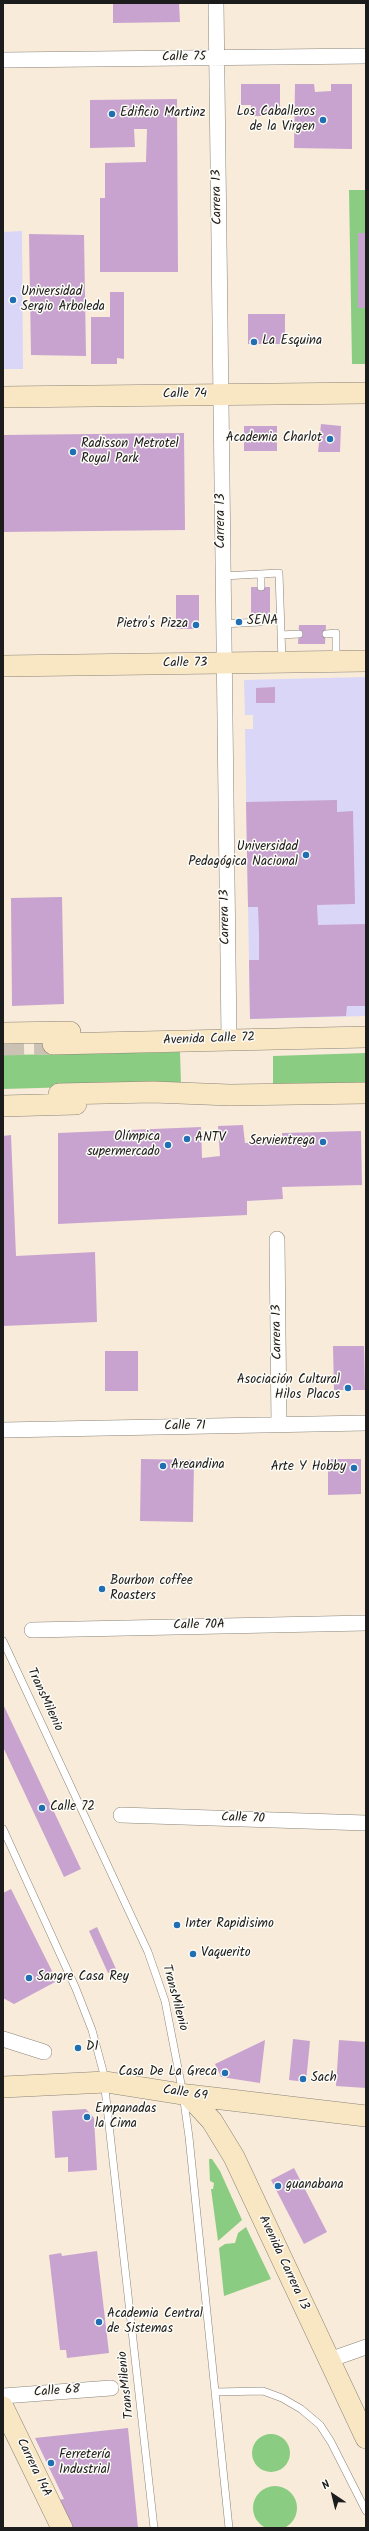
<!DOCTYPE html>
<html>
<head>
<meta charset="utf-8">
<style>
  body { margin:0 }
  #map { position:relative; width:369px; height:2531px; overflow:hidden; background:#f8ebd9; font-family:Kalam,sans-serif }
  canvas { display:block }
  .frame { position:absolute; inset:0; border:4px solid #1c1c1c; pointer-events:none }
  .north { position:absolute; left:313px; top:2475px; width:40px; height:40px; -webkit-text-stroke:3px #fdfcf7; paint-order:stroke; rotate:325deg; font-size:11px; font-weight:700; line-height:16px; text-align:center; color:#1c1c1c }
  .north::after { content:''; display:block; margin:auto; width:14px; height:18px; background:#1c1c1c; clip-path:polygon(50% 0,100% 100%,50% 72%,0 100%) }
</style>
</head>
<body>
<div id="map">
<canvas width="369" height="2531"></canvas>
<div class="frame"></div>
<div class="north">N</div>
</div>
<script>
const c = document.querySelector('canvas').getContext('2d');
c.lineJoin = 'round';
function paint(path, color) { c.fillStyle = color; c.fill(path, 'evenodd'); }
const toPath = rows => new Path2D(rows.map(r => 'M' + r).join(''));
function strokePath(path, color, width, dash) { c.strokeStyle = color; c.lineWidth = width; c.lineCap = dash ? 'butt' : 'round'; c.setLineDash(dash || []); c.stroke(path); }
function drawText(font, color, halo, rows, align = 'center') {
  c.font = font + ' Kalam,sans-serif'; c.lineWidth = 3; c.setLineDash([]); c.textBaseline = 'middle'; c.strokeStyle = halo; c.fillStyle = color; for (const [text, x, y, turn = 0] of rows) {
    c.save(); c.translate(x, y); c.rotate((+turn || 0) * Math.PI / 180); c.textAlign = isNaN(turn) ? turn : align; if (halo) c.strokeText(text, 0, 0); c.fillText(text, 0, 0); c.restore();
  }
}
const built = toPath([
  [22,231,23,369,3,369,3,232],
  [366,677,366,1016,250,1019,245,729,253,729,253,715,245,715,244,680]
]);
const green = toPath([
  [349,190,366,190,366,364,352,364],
  [180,1052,181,1084,3,1089,3,1055],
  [366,1053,366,1083,273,1085,273,1056],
  [209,2159,212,2159,220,2171,242,2220,218,2241,211,2189,213,2189,214,2183,210,2181],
  [246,2227,271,2279,224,2296,219,2248,225,2244,235,2243,238,2233],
  '252 2453a19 19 0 1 1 38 0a19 19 0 1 1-38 0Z',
  '253 2508a22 22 0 1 1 44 0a22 22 0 1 1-44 0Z'
]);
const building = toPath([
  [113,3,179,3,180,22,113,23],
  [241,84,280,84,280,108,267,108,267,116,251,116,251,105,241,105],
  [295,84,314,84,315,92,331,91,331,84,352,84,352,149,294,148],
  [177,99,178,272,100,272,100,198,105,198,105,163,146,162,147,129,134,129,135,147,90,148,90,100],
  [358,233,366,233,366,308,358,308],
  [29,234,84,235,86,356,31,355],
  [110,292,124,292,124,359,117,358,117,364,91,364,91,317,110,317],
  [248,314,285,314,285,344,248,344],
  [321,424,341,426,340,452,318,452],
  [244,426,277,426,277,451,244,451],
  [184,433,185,530,3,532,3,435],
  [251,587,270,587,270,616,251,616],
  [176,595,199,595,199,629,176,629],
  [299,625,326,625,325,644,298,644],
  [275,687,275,703,256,703,256,688],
  [337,800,337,812,353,811,355,904,317,905,318,925,366,924,366,1006,347,1006,346,1016,250,1019,249,960,259,960,259,933,258,907,248,907,246,802],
  [62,897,64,1004,12,1006,11,898],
  [243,1125,245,1143,282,1141,282,1133,361,1131,362,1185,282,1187,283,1199,247,1201,247,1215,58,1224,58,1133,201,1127,202,1158,220,1156,218,1126],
  [11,1135,16,1256,95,1252,97,1322,3,1326,3,1136],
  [333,1346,364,1346,365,1390,334,1390],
  [105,1351,138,1351,138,1391,105,1391],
  [141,1459,194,1460,193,1522,140,1521],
  [328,1459,361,1459,361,1494,328,1495],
  [3,1704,81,1869,64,1877,3,1747],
  [11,1889,57,1981,14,2004,3,1998,3,1893],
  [97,1927,116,1969,108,1973,89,1931],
  [293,2039,310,2041,306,2082,289,2080],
  [265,2040,260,2083,221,2077,215,2064],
  [339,2040,366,2042,366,2088,336,2086],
  [86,2109,94,2118,97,2170,68,2172,68,2157,55,2158,52,2111],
  [294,2168,327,2232,304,2244,271,2180],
  [97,2251,109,2353,67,2358,66,2350,60,2350,49,2255,61,2253,62,2256],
  [128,2428,138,2528,72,2528,59,2500,64,2499,35,2438]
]);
const secondaryTunnel = toPath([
  [3,1045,53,1044]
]);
const lane = toPath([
  [223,576,279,573,282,661],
  [261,587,261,574],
  [222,624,260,622,260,616],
  [326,634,336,633,336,659],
  [281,635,299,634],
  [3,1641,148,1952,165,2001,183,2094,189,2137,229,2528],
  [3,1829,76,1989,92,2030,103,2071,154,2528],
  [215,2392,263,2391,282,2398,301,2409,320,2425,331,2442,366,2511]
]);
const street = toPath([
  [216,3,229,1038],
  [3,60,366,56],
  [277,1239,279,1425],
  [3,1430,366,1423],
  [32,1630,366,1623],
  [121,1815,366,1823],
  [3,2039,44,2052],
  [329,2360,366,2347],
  [3,2396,111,2388]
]);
const secondary = toPath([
  [3,397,366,393],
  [3,666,366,661],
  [3,1033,70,1032],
  [53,1044,366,1037],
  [59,1094,153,1092,230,1095,366,1093],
  [3,1106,76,1104],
  [3,2087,106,2082,188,2095,366,2116],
  [188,2095,212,2121,234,2157,366,2438],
  [3,2407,62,2528]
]);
const markers = [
  [112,114,4,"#1f6fb2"],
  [323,120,4,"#1f6fb2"],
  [13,300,4,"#1f6fb2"],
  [254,342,4,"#1f6fb2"],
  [330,439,4,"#1f6fb2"],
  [73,452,4,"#1f6fb2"],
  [239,622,4,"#1f6fb2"],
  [196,625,4,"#1f6fb2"],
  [306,855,4,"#1f6fb2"],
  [187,1139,4,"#1f6fb2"],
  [323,1142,4,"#1f6fb2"],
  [168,1145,4,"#1f6fb2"],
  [348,1388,4,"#1f6fb2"],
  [163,1466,4,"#1f6fb2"],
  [354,1468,4,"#1f6fb2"],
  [102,1589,4,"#1f6fb2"],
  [42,1808,4,"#1f6fb2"],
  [177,1925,4,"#1f6fb2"],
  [193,1954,4,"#1f6fb2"],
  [29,1978,4,"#1f6fb2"],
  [78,2048,4,"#1f6fb2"],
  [225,2073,4,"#1f6fb2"],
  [303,2079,4,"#1f6fb2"],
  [87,2117,4,"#1f6fb2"],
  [278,2186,4,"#1f6fb2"],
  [99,2322,4,"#1f6fb2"],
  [51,2463,4,"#1f6fb2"]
];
const streetNames = [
  ["Calle 75",184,58,-1],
  ["Carrera 13",218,197,-91],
  ["Calle 74",185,395,-1],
  ["Carrera 13",222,521,-90],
  ["Calle 73",185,664,-1],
  ["Carrera 13",226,917,-91],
  ["Avenida Calle 72",209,1040,-2],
  ["Carrera 13",278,1332,-91],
  ["Calle 71",185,1427,-1],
  ["Calle 70A",199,1626,-1],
  ["TransMilenio",44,1700,65],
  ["Calle 70",243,1819,2],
  ["TransMilenio",174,1998,75],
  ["Calle 69",185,2094,8],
  ["Avenida Carrera 13",283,2263,65],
  ["TransMilenio",127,2385,-96],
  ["Calle 68",57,2392,-4],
  ["Carrera 14A",33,2468,64]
];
const poiNames = [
  ["Los Caballeros",315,113,"right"],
  ["de la Virgen",315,128,"right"],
  ["Edificio Martinz",120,114],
  ["Universidad",21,293],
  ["Sergio Arboleda",21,308],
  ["La Esquina",262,342],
  ["Academia Charlot",322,439,"right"],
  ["Radisson Metrotel",81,445],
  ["Royal Park",81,460],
  ["SENA",247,622],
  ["Pietro's Pizza",188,625,"right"],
  ["Universidad",298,848,"right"],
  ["Pedagógica Nacional",298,863,"right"],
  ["Olímpica",160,1138,"right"],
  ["supermercado",160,1153,"right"],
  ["ANTV",195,1139],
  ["Servientrega",315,1142,"right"],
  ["Asociación Cultural",340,1381,"right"],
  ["Hilos Placos",340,1396,"right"],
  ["Areandina",171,1466],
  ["Arte Y Hobby",346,1468,"right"],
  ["Bourbon coffee",110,1582],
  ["Roasters",110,1597],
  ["Calle 72",50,1808],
  ["Inter Rapidisimo",185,1925],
  ["Vaquerito",201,1954],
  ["Sangre Casa Rey",37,1978],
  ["D1",86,2048],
  ["Casa De La Greca",217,2073,"right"],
  ["Sach",311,2079],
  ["Empanadas",95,2110],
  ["la Cima",95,2125],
  ["guanabana",286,2186],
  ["Academia Central",107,2315],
  ["de Sistemas",107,2330],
  ["Ferretería",59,2456],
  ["Industrial",59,2471]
];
paint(built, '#dad6f7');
paint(green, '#8bcc83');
paint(building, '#c8a3d0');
strokePath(secondaryTunnel, '#ccc2b3', 21, [21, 10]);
strokePath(lane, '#8a847a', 8);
strokePath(street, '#8a847a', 16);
strokePath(secondary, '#8a847a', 22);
strokePath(lane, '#fff', 7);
strokePath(street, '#fff', 15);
strokePath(secondary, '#f9e7c3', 21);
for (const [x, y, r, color] of markers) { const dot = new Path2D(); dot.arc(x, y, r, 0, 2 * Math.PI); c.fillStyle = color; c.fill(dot); strokePath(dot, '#fdfcf7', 1.5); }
drawText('13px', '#1c1c1c', '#fdfcf7', streetNames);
drawText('13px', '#1c1c1c', '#fdfcf7', poiNames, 'left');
</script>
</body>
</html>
